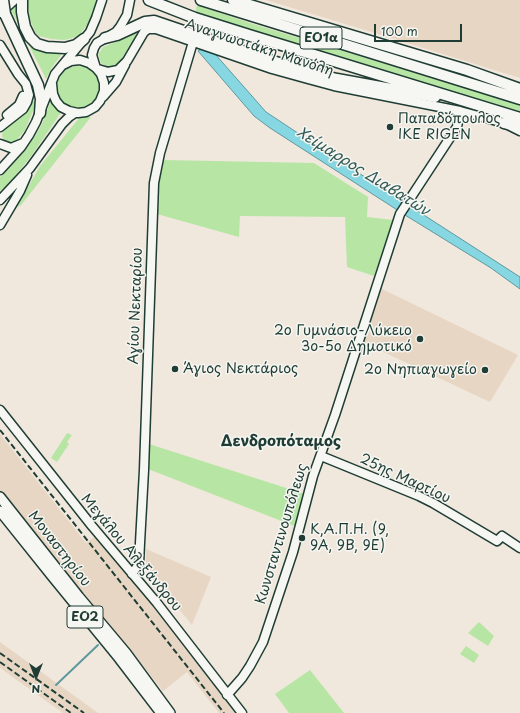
<!DOCTYPE html>
<html>
<head>
<meta charset="utf-8">
<style>
  body { margin:0 }
  #map { position:relative; width:520px; height:713px; overflow:hidden; background:#f0e7dd; font-family:"Playpen Sans",sans-serif }
  canvas { display:block }
  .north { position:absolute; left:16px; top:657px; width:40px; height:40px; -webkit-text-stroke:3px #f6f6f2; paint-order:stroke; rotate:180deg; font-size:11px; font-weight:700; line-height:16px; text-align:center; color:#1f3d34 }
  .north::after { content:''; display:block; margin:auto; width:14px; height:18px; background:#1f3d34; clip-path:polygon(50% 0,100% 100%,50% 72%,0 100%) }
  .scale { position:absolute; left:374px; top:24px; width:88px; height:18px; box-sizing:border-box; border:2px solid #1f3d34; border-top:0; padding-left:5px; font-size:12px; line-height:14px; white-space:nowrap; color:#1f3d34; -webkit-text-stroke:3px #f6f6f2; paint-order:stroke }
</style>
</head>
<body>
<div id="map">
<canvas width="520" height="713"></canvas>
<div class="north">N</div>
<div class="scale">100 m</div>
</div>
<script>
const c = document.querySelector('canvas').getContext('2d');
c.lineJoin = 'round';
function paint(path, color) { c.fillStyle = color; c.fill(path, 'evenodd'); }
const toPath = rows => new Path2D(rows.map(r => 'M' + r).join(''));
function strokePath(path, color, width, dash) { c.strokeStyle = color; c.lineWidth = width; c.lineCap = dash ? 'butt' : 'round'; c.setLineDash(dash || []); c.stroke(path); }
function drawText(font, color, halo, rows, align = 'center') {
  c.font = font + ' "Playpen Sans",sans-serif'; c.lineWidth = 3; c.setLineDash([]); c.textBaseline = 'middle'; c.strokeStyle = halo; c.fillStyle = color; for (const [text, x, y, turn = 0] of rows) {
    c.save(); c.translate(x, y); c.rotate((+turn || 0) * Math.PI / 180); c.textAlign = isNaN(turn) ? turn : align; if (halo) c.strokeText(text, 0, 0); c.fillText(text, 0, 0); c.restore();
  }
}
const built = toPath([
  [266,0,520,0,520,78,388,37],
  [380,288,518,355,490,402,362,342],
  [0,434,86,543,96,536,155,608,235,713,219,713,187,672,163,691,0,491],
  [146,549,211,577,192,625,146,569],
  [0,642,98,713,63,713,0,668]
]);
const green = toPath([
  [9,0,19,0,29,40,65,50,52,67,46,79,11,10],
  [27,0,97,0,89,22,79,36,65,40,51,39,39,36,35,32,29,17],
  [197,5,253,24,520,104,520,112,195,13],
  [137,31,138,33,117,66,110,68,101,63,98,55,103,47,126,38],
  '57 87a21 21 0 1 1 42 0a21 21 0 1 1-42 0Z',
  [51,100,62,111,32,155,9,184,0,191,0,177,32,140,42,124],
  [32,101,35,101,35,106,25,130,15,142,9,144,5,142,2,136,3,130,25,113],
  [80,117,91,117,21,205,16,208,40,166],
  [163,160,314,163,368,197,367,217,393,220,374,276,347,267,345,217,240,216,239,237,157,214,159,180],
  [67,433,72,435,67,442,69,444,57,462,51,458],
  [149,444,305,494,297,527,148,469],
  [479,622,494,636,488,646,468,633],
  [466,646,479,655,474,663,460,654],
  [310,670,344,713,289,713,275,694]
]);
const water = toPath([
  [208,46,266,112,340,161,520,277,520,289,491,268,405,215,270,128,254,116,198,51,208,46]
]);
const stream = toPath([
  [56,685,98,645]
]);
const secondary = toPath([
  [0,45,18,74,26,84,29,95,27,102,23,109,0,127],
  [96,68,92,55,94,48,97,43,116,32,120,27,127,15,130,0],
  [98,69,108,72,118,70,127,61,144,32,148,29,156,29,272,69,308,79,334,86,460,111,504,123,520,131],
  [52,84,53,94,56,101,61,107,69,111,78,113,86,112,95,107,100,101,104,91,104,83,101,74,96,68,89,63,80,60,71,61,63,65],
  [103,97,116,82,125,65],
  [7,115,19,105,23,96],
  [0,144,11,148,23,143],
  [0,170,21,147,29,135,36,122,55,74,90,32,96,18,102,0],
  [0,200,30,168,62,124,69,117,75,113],
  [0,225,20,191,27,175],
  [0,410,92,526,157,603,242,713],
  [321,456,419,496,433,503,497,541,502,536,520,548],
  [132,574,139,564,140,543,144,470,154,183,160,153,193,42],
  [227,695,242,678,250,666,263,642,293,552,313,476,335,415,400,214,457,127,460,111]
]);
const primary = toPath([
  [0,497,79,597,126,653,170,713],
  [0,511,52,576,119,658,161,713]
]);
const highway = toPath([
  [22,0,22,12,25,27,30,37,37,44,47,47,65,48,76,45,84,39],
  [149,0,195,18,249,35,520,118],
  [201,0,520,99],
  [233,0,467,70,520,89],
  [0,12,13,0],
  [5,14,38,85,41,99,40,113],
  [105,38,117,35,145,22,154,21,263,58,305,71,337,79,435,97],
  [504,123,520,126]
]);
const rail = toPath([
  [0,430,224,713],
  [0,653,84,713],
  [0,662,71,713]
]);
const highwayBridge = toPath([
  [3,0,5,14]
]);
const markers = [
  [390,127,4,"#1f3d34"],
  [420,339,4,"#1f3d34"],
  [175,369,4,"#1f3d34"],
  [485,370,4,"#1f3d34"],
  [302,538,4,"#1f3d34"]
];
const shields = [
  [321,38,42],
  [85,617,36]
];
const shieldNames = [
  ["ΕΟ1α",321,38],
  ["ΕΟ2",85,617]
];
const streetNames = [
  ["Αναγνωστάκη Μανόλη",259,48,18],
  ["Αγίου Νεκταρίου",136,306,-88],
  ["25ης Μαρτίου",405,479,25],
  ["Κωνσταντινουπόλεως",282,534,-73],
  ["Μοναστηρίου",59,549,52],
  ["Μεγάλου Αλεξάνδρου",131,553,50]
];
const poiNames = [
  ["Παπαδόπουλος",398,119],
  ["ΙΚΕ RIGEN",398,135],
  ["2ο Γυμνάσιο-Λύκειο",412,331,"right"],
  ["3ο-5ο Δημοτικό",412,347,"right"],
  ["Άγιος Νεκτάριος",183,369],
  ["2ο Νηπιαγωγείο",477,370,"right"],
  ["Κ,Α.Π.Η. (9,",310,530],
  ["9Α, 9Β, 9Ε)",310,546]
];
const waterNames = [
  ["Χείμαρρος Διαβατών",363,172,32]
];
const neighbourhoodNames = [
  ["Δενδροπόταμος",281,442]
];
paint(built, '#e8d6c4');
paint(green, '#b7e6a4');
paint(water, '#87d7e2');
strokePath(water, '#5d999c', 1);
strokePath(stream, '#5d999c', 2);
strokePath(secondary, '#1f3d34', 11);
strokePath(primary, '#1f3d34', 12);
strokePath(highway, '#1f3d34', 13);
strokePath(secondary, '#f6f6f2', 8);
strokePath(primary, '#f6f6f2', 9);
strokePath(highway, '#f6f6f2', 10);
strokePath(rail, '#1f3d34', 2, [6, 3]);
strokePath(highwayBridge, '#1f3d34', 13, []);
strokePath(highwayBridge, '#f6f6f2', 10);
for (const [x, y, r, color] of markers) { const dot = new Path2D(); dot.arc(x, y, r, 0, 2 * Math.PI); c.fillStyle = color; c.fill(dot); strokePath(dot, '#f6f6f2', 1.5); }
for (const [x, y, w] of shields) { const box = new Path2D(); box.roundRect(x - w / 2, y - 11, w, 22, 3); c.fillStyle = '#f6f6f2'; c.fill(box); strokePath(box, '#1f3d34', 1); }
drawText('bold 13px', '#1f3d34', null, shieldNames);
drawText('14px', '#1f3d34', '#f6f6f2', streetNames);
drawText('14px', '#1f3d34', '#f6f6f2', poiNames, 'left');
drawText('italic 15px', '#345c57', '#f6f6f2', waterNames);
drawText('bold 15px', '#1f3d34', '#f6f6f2', neighbourhoodNames);
</script>
</body>
</html>
